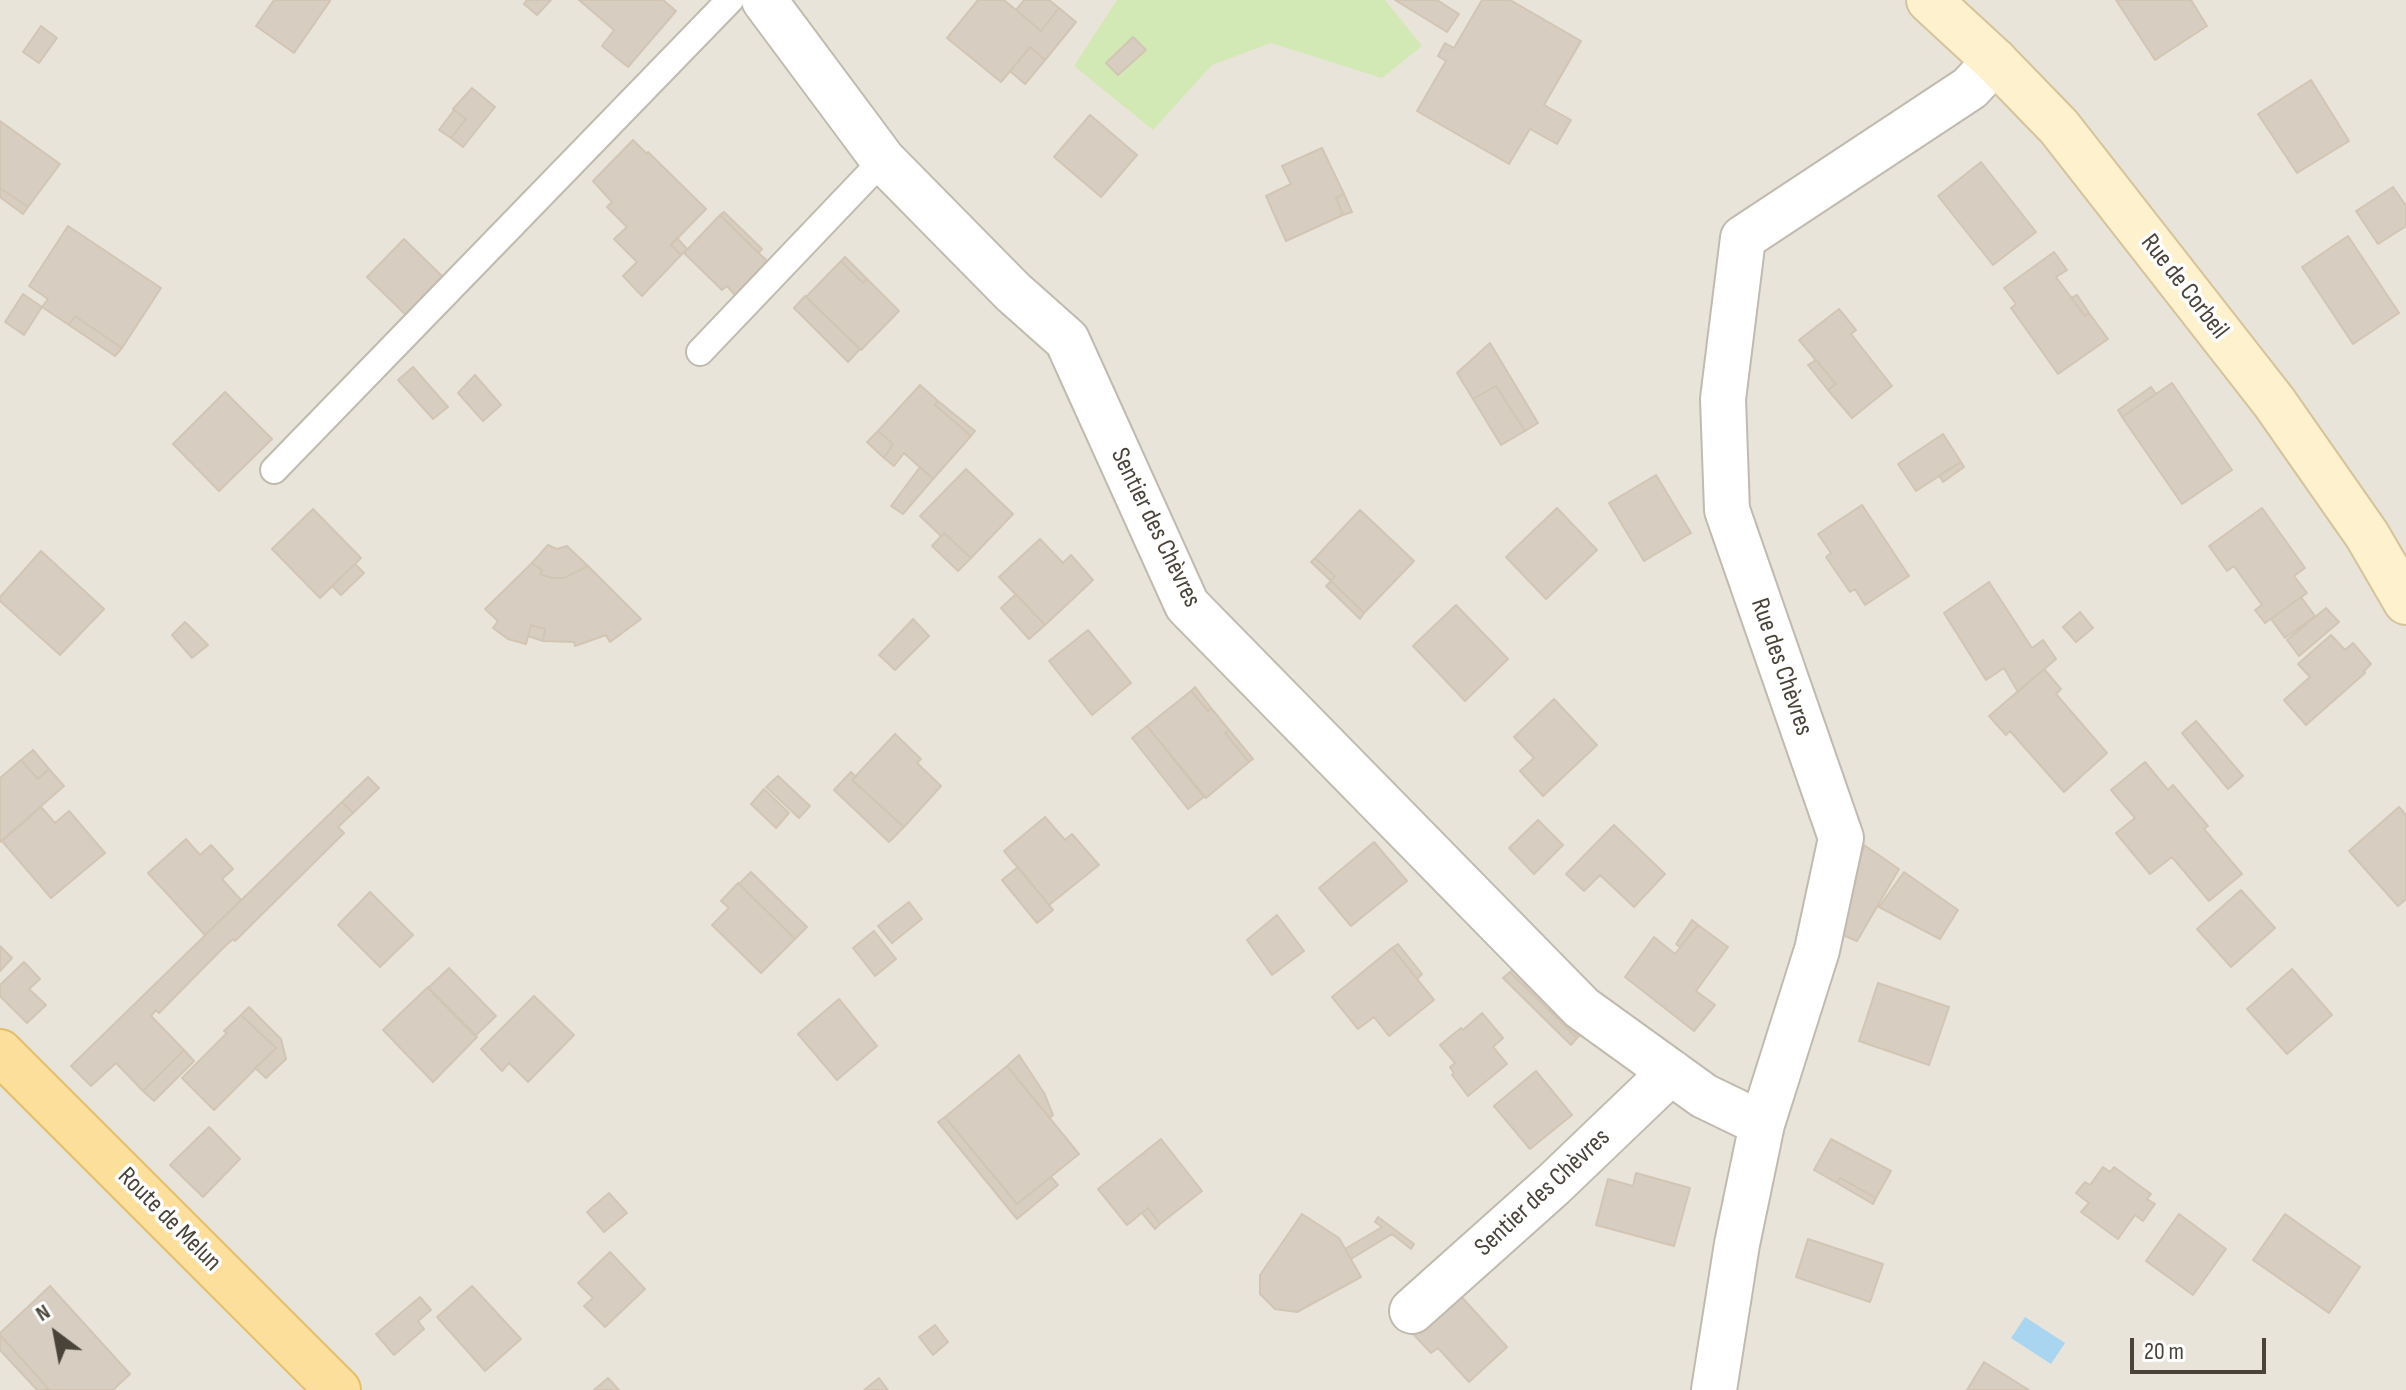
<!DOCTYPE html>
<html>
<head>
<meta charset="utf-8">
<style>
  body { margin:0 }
  #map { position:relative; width:2406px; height:1390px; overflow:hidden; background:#f5f2eb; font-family:"Sofia Sans Condensed",sans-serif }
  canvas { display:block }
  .north { position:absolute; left:16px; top:1294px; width:80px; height:80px; -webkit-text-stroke:6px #fff; paint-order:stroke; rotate:328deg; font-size:22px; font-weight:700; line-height:32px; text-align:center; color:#4a4339 }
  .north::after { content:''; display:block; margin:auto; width:28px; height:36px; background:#4a4339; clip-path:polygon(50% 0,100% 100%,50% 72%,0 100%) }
  .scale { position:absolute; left:2130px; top:1338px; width:136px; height:36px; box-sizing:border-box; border:4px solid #4a4339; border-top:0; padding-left:10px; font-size:24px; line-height:28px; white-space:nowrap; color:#4a4339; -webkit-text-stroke:6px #fff; paint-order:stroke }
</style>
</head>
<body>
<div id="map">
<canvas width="2406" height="1390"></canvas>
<div class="north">N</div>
<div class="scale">20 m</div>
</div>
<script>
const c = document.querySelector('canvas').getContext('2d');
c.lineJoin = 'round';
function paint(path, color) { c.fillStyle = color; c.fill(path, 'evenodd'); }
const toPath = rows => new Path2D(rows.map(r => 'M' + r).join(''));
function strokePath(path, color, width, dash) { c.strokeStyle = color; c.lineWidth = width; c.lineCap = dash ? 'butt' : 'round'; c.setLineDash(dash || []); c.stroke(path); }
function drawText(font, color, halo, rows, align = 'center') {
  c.font = font + ' "Sofia Sans Condensed",sans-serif'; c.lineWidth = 7; c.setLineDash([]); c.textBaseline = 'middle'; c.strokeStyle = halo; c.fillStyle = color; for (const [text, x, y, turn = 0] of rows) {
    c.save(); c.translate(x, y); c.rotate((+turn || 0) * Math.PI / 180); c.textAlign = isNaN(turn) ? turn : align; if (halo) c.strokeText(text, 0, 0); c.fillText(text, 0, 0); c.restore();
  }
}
const residential = toPath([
  [0,0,2406,0,2406,1390,0,1390]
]);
const green = toPath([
  [1117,0,1385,0,1422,46,1382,78,1271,43,1212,65,1153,130,1074,66]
]);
const water = toPath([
  [2025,1317,2065,1343,2051,1364,2011,1338]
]);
const building = toPath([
  [274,0,330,0,330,1,294,53,256,26,274,0],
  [527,0,551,0,537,15,524,4,527,0],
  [579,0,663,0,676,11,628,67,602,46,614,30,579,0],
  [978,0,1004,0,1041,31,1059,8,1076,22,1045,60,1030,47,1001,82,947,38,978,0],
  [1024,0,1049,0,1059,8,1041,31,1016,10,1024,0],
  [1395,0,1437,0,1459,14,1447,32,1395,0],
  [1482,0,1510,0,1581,41,1544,105,1571,120,1557,144,1530,129,1509,164,1417,111,1446,61,1438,56,1445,43,1454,48,1482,0],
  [2116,0,2191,0,2207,26,2155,60,2116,0],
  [41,26,57,38,39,63,23,52,41,26],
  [1133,37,1146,50,1118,75,1106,63,1133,37],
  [1030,47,1045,60,1025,84,1010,71,1030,47],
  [2311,80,2349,141,2297,173,2258,114,2311,80],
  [472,88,495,107,463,147,451,138,466,119,453,109,472,88],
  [454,110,466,119,451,138,439,130,454,110],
  [1090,115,1137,155,1101,197,1054,157,1090,115],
  [0,121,60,164,28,207,0,188,0,121],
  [633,140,647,154,648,152,706,209,671,245,681,255,642,296,623,276,637,262,614,239,627,227,607,207,612,202,593,181,633,140],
  [1322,148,1344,194,1336,198,1343,215,1286,241,1266,196,1291,184,1282,166,1322,148],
  [1981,162,2036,232,1993,265,1938,196,1981,162],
  [2393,187,2406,206,2406,226,2378,244,2356,211,2393,187],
  [0,188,28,207,23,214,0,197,0,188],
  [1344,194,1352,212,1343,215,1336,198,1344,194],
  [724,212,762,249,758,253,720,215,724,212],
  [720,215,767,261,735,295,727,286,722,290,684,253,720,215],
  [68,226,161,288,122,348,75,316,69,325,42,307,48,299,29,286,68,226],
  [2348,236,2399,313,2353,344,2302,267,2348,236],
  [677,238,687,249,681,255,671,245,677,238],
  [404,239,445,279,408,317,367,277,404,239],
  [2054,252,2067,270,2056,277,2085,316,2089,313,2108,339,2058,374,2011,308,2016,304,2004,288,2054,252],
  [845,257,867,279,863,283,841,261,845,257],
  [841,261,863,283,867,279,899,311,861,350,806,297,841,261],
  [23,294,42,307,24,335,5,322,23,294],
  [2077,295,2089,313,2085,316,2071,298,2077,295],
  [805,296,860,349,848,362,794,308,805,296],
  [1839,309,1856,330,1851,334,1892,386,1852,418,1828,390,1836,384,1799,340,1839,309],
  [75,316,122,348,115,356,69,325,75,316],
  [1490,343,1538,423,1525,431,1496,386,1473,399,1457,373,1490,343],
  [1816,360,1836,384,1828,390,1808,365,1816,360],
  [413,367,448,407,433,419,398,380,413,367],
  [475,375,501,405,483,421,458,393,475,375],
  [2172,383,2232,470,2182,504,2122,417,2172,383],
  [920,385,938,401,935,405,971,436,933,479,904,453,894,466,884,458,893,444,878,431,920,385],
  [1496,386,1525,431,1501,445,1473,399,1496,386],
  [2151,387,2156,394,2122,417,2118,410,2151,387],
  [225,392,272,439,219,491,173,444,225,392],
  [938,401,975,431,971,436,935,405,938,401],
  [878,431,893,444,884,458,867,442,878,431],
  [1943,434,1961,462,1916,491,1898,464,1943,434],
  [1961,462,1964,467,1943,482,1939,475,1961,462],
  [920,467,933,479,903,514,891,506,920,467],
  [966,469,1013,514,971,558,944,533,941,536,920,516,966,469],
  [1656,475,1691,533,1644,561,1609,503,1656,475],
  [1862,505,1909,576,1865,605,1855,589,1850,592,1826,557,1831,553,1818,534,1862,505],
  [1557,508,1597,550,1546,599,1506,557,1557,508],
  [2262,508,2305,568,2294,576,2307,593,2265,623,2255,610,2262,605,2234,566,2227,571,2209,546,2262,508],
  [313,509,361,558,320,598,272,549,313,509],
  [1360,510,1414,561,1364,613,1331,581,1335,576,1315,558,1360,510],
  [944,533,971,558,958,571,932,546,944,533],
  [1040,539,1063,563,1071,555,1093,580,1045,625,999,577,1040,539],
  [548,545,557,549,567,546,588,566,564,578,552,578,540,574,542,570,532,563,548,545],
  [41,551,104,609,60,655,0,601,0,597,41,551],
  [1315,558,1335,576,1331,581,1311,562,1315,558],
  [532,563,542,570,540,574,552,578,564,578,588,566,641,619,610,642,606,635,575,646,574,642,543,641,545,629,531,625,526,644,508,639,493,628,498,621,485,609,532,563],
  [355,564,364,573,341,595,332,586,355,564],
  [1331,581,1364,613,1360,619,1326,586,1331,581],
  [1989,582,2032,648,2043,640,2056,659,2018,692,2004,668,1986,680,1944,613,1989,582],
  [1016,594,1045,625,1029,639,1001,608,1016,594],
  [2301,597,2315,616,2285,638,2271,619,2301,597],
  [1456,605,1508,659,1465,701,1413,646,1456,605],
  [2326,608,2339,622,2299,656,2287,640,2326,608],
  [2080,612,2093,628,2076,642,2063,627,2080,612],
  [913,619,929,636,895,670,879,655,913,619],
  [185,622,208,645,192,658,172,635,185,622],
  [531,625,545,629,543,641,528,636,531,625],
  [1088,630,1131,683,1092,715,1049,661,1088,630],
  [2331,635,2345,650,2353,643,2371,664,2364,671,2365,673,2306,725,2284,700,2310,677,2298,664,2331,635],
  [2044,669,2061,689,2056,694,2107,753,2064,792,2010,731,2006,735,1989,716,2044,669],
  [1195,687,1211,708,1208,711,1191,691,1195,687],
  [1191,691,1208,711,1211,708,1229,730,1225,733,1249,762,1206,798,1147,726,1191,691],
  [1554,699,1597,745,1543,796,1520,771,1534,758,1514,737,1554,699],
  [2196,721,2243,776,2228,789,2182,733,2196,721],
  [1147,726,1204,797,1188,809,1132,738,1147,726],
  [1229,730,1253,759,1249,762,1225,733,1229,730],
  [895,734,921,759,917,763,941,786,904,827,852,780,895,734],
  [33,750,49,769,38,779,21,760,33,750],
  [21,760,38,779,49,769,64,786,0,842,0,778,21,760],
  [2145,762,2168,790,2173,785,2208,826,2204,829,2242,874,2209,901,2172,857,2150,874,2116,833,2135,818,2111,790,2145,762],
  [851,772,856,777,852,780,904,827,889,842,834,790,851,772],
  [778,776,810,806,799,818,766,787,778,776],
  [368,777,379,788,353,813,342,802,368,777],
  [764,789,789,813,776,828,751,804,764,789],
  [342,802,353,813,338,827,344,833,235,941,233,939,222,949,159,1013,156,1010,151,1016,184,1050,143,1091,116,1063,91,1086,71,1066,342,802],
  [41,807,55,823,69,811,105,853,51,898,2,841,41,807],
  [2399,807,2406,815,2406,899,2398,906,2349,851,2399,807],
  [1045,817,1065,840,1072,834,1099,865,1049,905,1004,851,1045,817],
  [1538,820,1563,845,1534,874,1509,848,1538,820],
  [1614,825,1665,874,1634,907,1600,875,1584,891,1566,874,1614,825],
  [186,839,200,855,211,845,233,869,222,879,241,900,205,935,148,873,186,839],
  [1374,842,1407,881,1351,926,1319,888,1374,842],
  [1864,845,1899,869,1857,941,1840,934,1864,845],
  [1018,867,1053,910,1037,923,1002,880,1018,867],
  [751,872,807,927,795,939,739,884,751,872],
  [1904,872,1958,910,1940,939,1879,907,1904,872],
  [738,883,795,939,761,973,712,925,729,908,721,901,738,883],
  [2241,890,2275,928,2231,967,2197,929,2241,890],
  [370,892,413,935,380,967,338,925,370,892],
  [909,902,922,919,892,943,878,926,909,902],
  [1277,915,1304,951,1272,975,1247,940,1277,915],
  [1692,920,1698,925,1680,947,1676,944,1692,920],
  [1698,925,1728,947,1696,991,1715,1005,1694,1031,1625,977,1654,937,1675,954,1698,925],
  [874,931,896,959,875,976,853,948,874,931],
  [1398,944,1422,974,1417,979,1392,948,1398,944],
  [0,946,12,958,0,971,0,946],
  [1392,948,1434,1000,1389,1036,1374,1017,1358,1029,1332,997,1392,948],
  [24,962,40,979,29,989,46,1005,27,1023,0,996,0,985,24,962],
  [1520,964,1586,1029,1577,1038,1510,972,1520,964],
  [449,968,496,1016,475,1036,428,988,449,968],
  [2292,969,2332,1015,2287,1054,2247,1009,2292,969],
  [1510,972,1577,1038,1571,1045,1503,978,1510,972],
  [1878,983,1949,1007,1929,1065,1859,1041,1878,983],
  [428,987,477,1037,433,1082,383,1030,428,987],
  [534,996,574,1035,528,1082,509,1063,502,1071,481,1049,534,996],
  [839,999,877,1046,837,1080,798,1034,839,999],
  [249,1007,281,1039,286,1059,266,1078,255,1068,276,1048,241,1015,249,1007],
  [1482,1013,1503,1038,1493,1047,1507,1064,1468,1096,1452,1075,1454,1073,1450,1067,1455,1063,1440,1045,1461,1028,1463,1030,1482,1013],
  [241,1015,276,1048,214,1110,182,1078,227,1033,224,1031,241,1015],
  [184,1050,194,1061,154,1101,143,1091,184,1050],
  [1019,1055,1044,1093,1053,1115,1050,1118,1007,1066,1019,1055],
  [1007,1066,1079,1154,1017,1204,945,1117,1007,1066],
  [1536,1071,1572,1115,1530,1149,1494,1106,1536,1071],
  [945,1117,1017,1204,1051,1177,1058,1185,1017,1219,938,1122,945,1117],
  [209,1127,240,1159,203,1197,170,1165,209,1127],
  [1161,1139,1202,1191,1160,1224,1148,1208,1127,1225,1098,1189,1161,1139],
  [1831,1139,1891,1171,1876,1198,1840,1178,1837,1183,1814,1170,1831,1139],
  [2103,1167,2110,1172,2114,1167,2151,1194,2147,1199,2155,1204,2143,1221,2135,1215,2118,1239,2081,1212,2089,1203,2076,1193,2085,1182,2090,1185,2103,1167],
  [1636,1173,1690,1188,1674,1246,1596,1225,1608,1179,1633,1186,1636,1173],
  [1840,1178,1876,1198,1873,1204,1837,1183,1840,1178],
  [609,1193,627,1213,604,1232,587,1212,609,1193],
  [1148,1208,1160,1224,1155,1229,1142,1213,1148,1208],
  [1302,1214,1339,1238,1361,1277,1297,1312,1275,1309,1260,1294,1260,1275,1302,1214],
  [2179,1214,2226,1249,2193,1295,2146,1261,2179,1214],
  [2285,1214,2360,1267,2329,1313,2253,1260,2285,1214],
  [1378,1217,1414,1244,1411,1249,1392,1234,1351,1259,1345,1249,1382,1227,1375,1222,1378,1217],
  [1808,1239,1883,1264,1870,1302,1796,1277,1808,1239],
  [610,1252,645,1289,605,1327,584,1306,593,1298,578,1283,610,1252],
  [50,1286,130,1374,113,1390,45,1390,48,1388,0,1335,0,1333,50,1286],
  [472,1286,521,1339,485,1371,437,1317,472,1286],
  [1459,1294,1507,1347,1469,1382,1438,1348,1431,1353,1414,1335,1459,1294],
  [420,1297,431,1310,418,1321,424,1329,394,1355,376,1334,420,1297],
  [935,1325,948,1342,933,1355,919,1337,935,1325],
  [0,1335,48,1388,45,1390,37,1390,0,1350,0,1335],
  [1984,1362,2029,1390,1967,1390,1984,1362],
  [608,1378,619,1390,594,1390,608,1378],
  [879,1378,888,1390,864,1390,879,1378]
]);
const lane = toPath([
  [700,352,883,160],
  [274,470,730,0]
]);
const street = toPath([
  [764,0,883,160,1013,292,1067,340,1187,605,1582,1008,1704,1096,1762,1124],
  [1412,1311,1553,1185,1671,1072],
  [1714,1390,1737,1244,1762,1124,1817,950,1841,838,1727,510,1723,399,1743,238,1970,88,1995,61]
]);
const secondary = toPath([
  [1929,0,1995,61,2059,127,2274,402,2367,535,2406,602]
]);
const primary = toPath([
  [0,1052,338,1390]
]);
const streetNames = [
  ["Rue de Corbeil",2184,287,52],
  ["Sentier des Chèvres",1155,528,64],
  ["Rue des Chèvres",1781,667,71],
  ["Sentier des Chèvres",1543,1193,-43],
  ["Route de Melun",169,1220,45]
];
paint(residential, '#e9e4d9');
paint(green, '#d3e9b5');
paint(water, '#a9d5f0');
paint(building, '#d7cec1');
strokePath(building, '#d2c5b4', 2);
strokePath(lane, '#c1baae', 30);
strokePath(street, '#c1baae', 48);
strokePath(secondary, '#d5c49b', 48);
strokePath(primary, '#e3bd6b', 48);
strokePath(lane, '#fff', 26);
strokePath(street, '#fff', 44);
strokePath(secondary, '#fef1cd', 44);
strokePath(primary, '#fddf9c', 44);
drawText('26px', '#4a4339', '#fff', streetNames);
</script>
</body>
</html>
